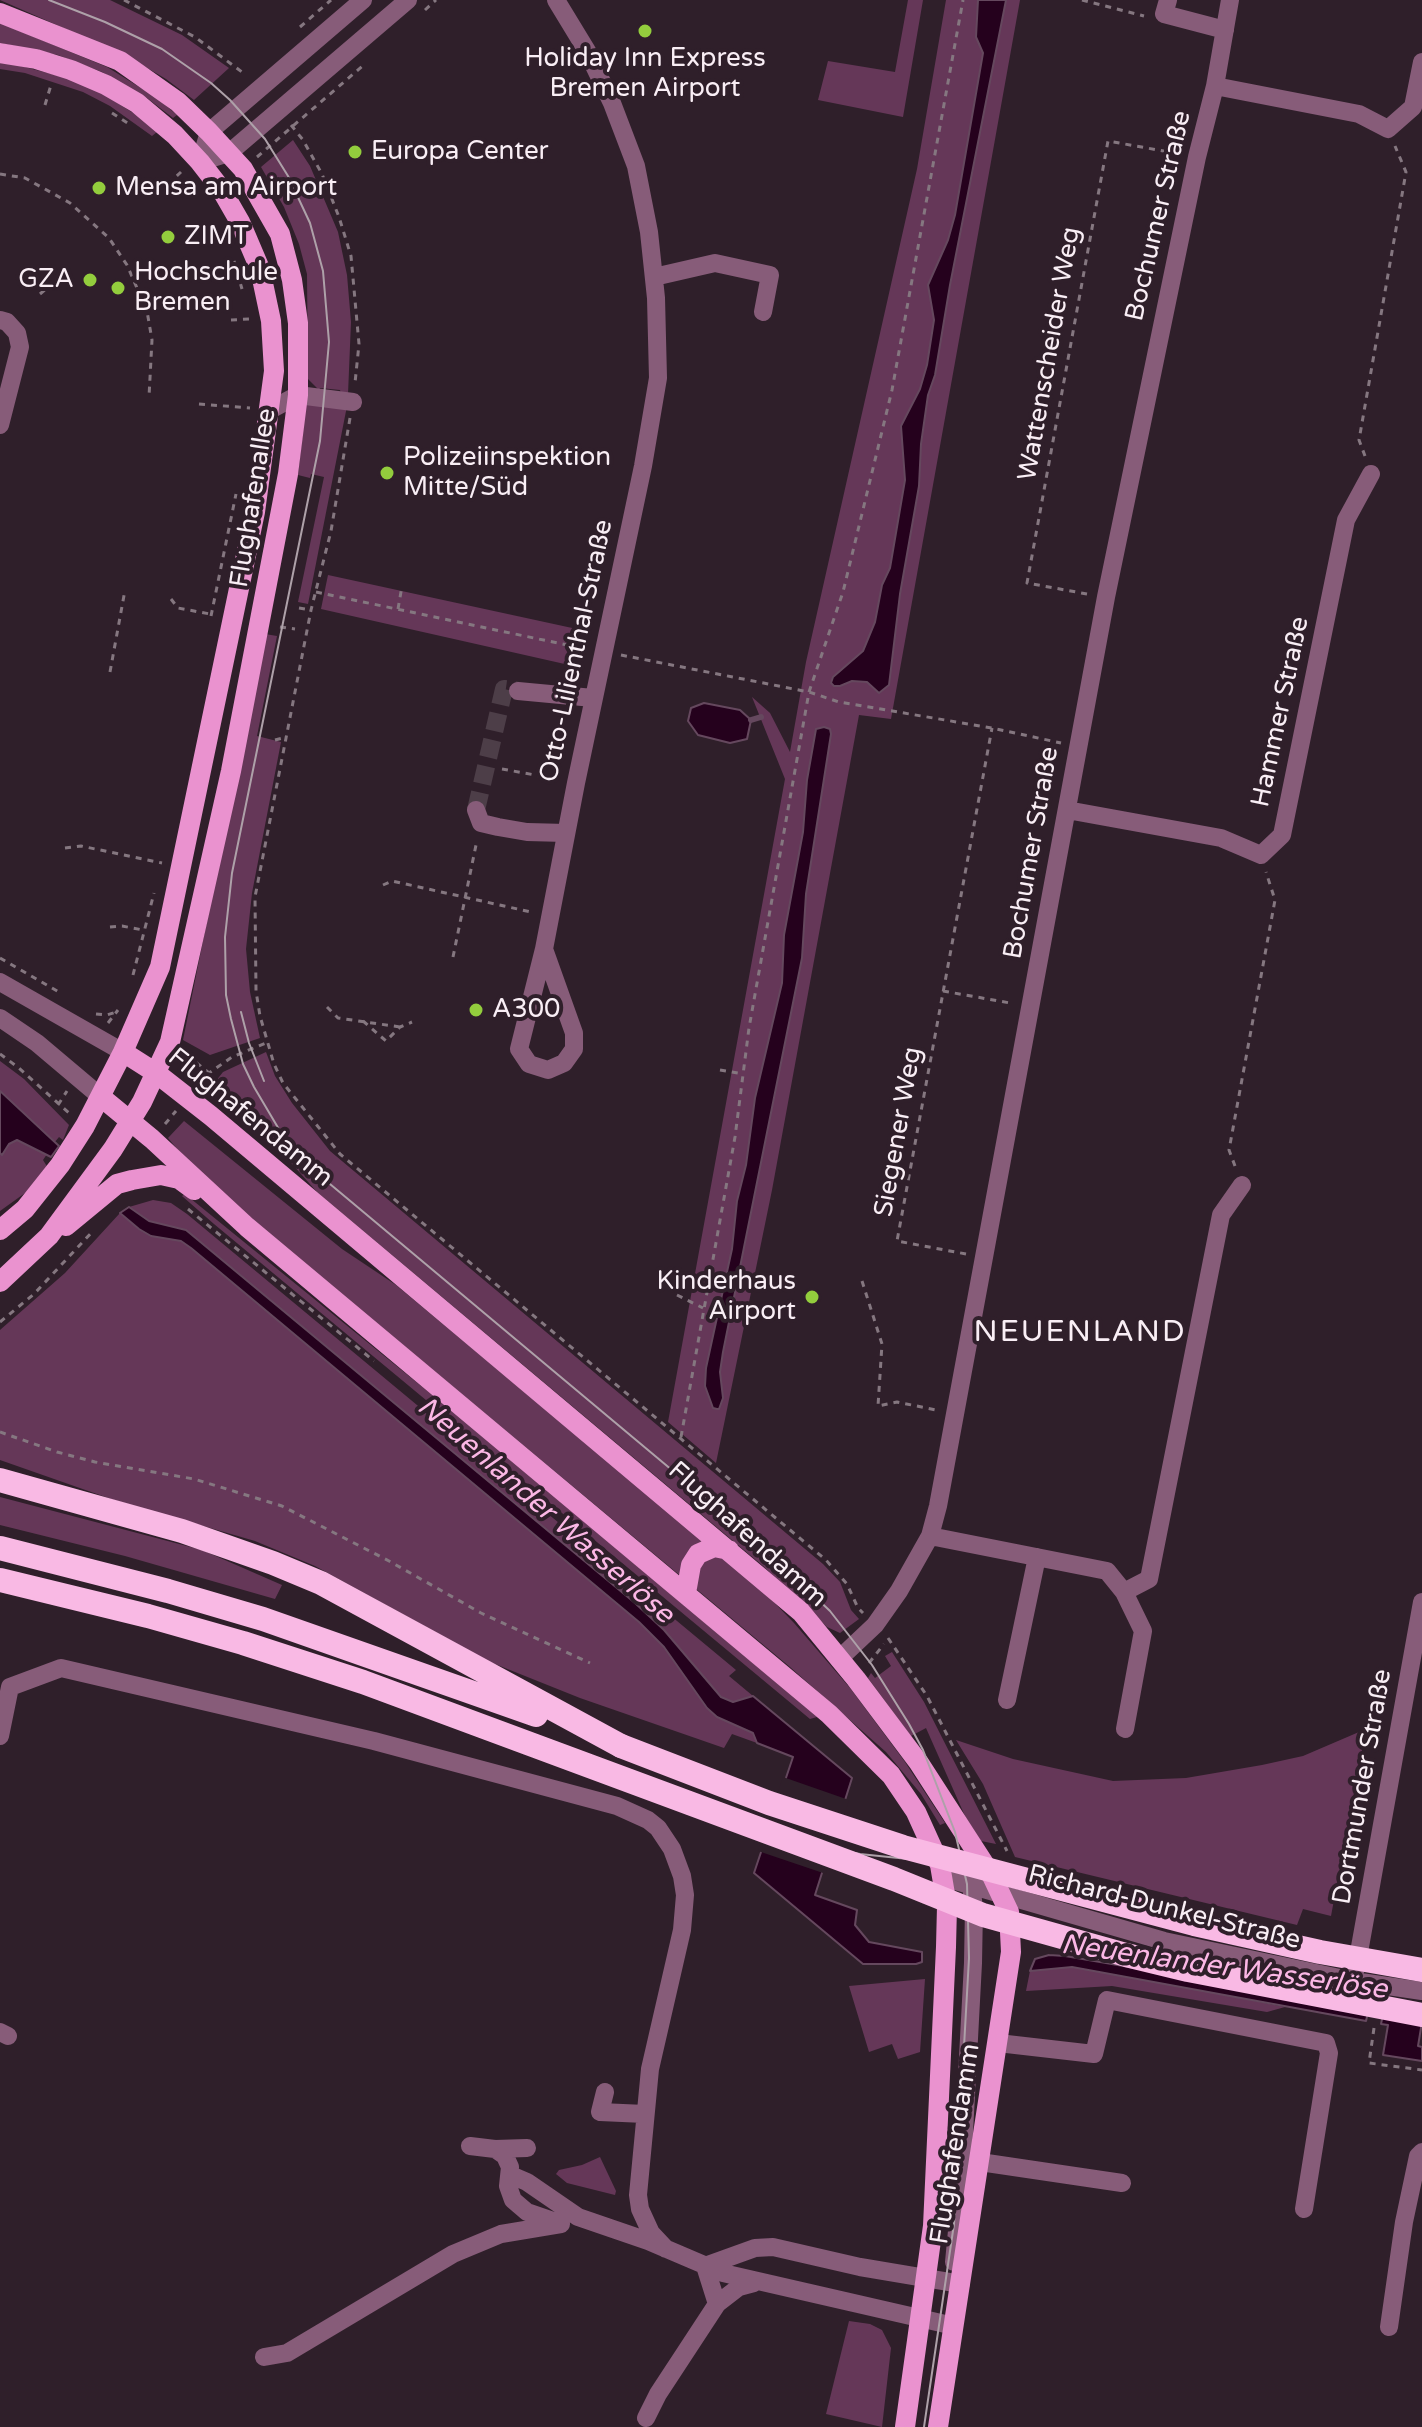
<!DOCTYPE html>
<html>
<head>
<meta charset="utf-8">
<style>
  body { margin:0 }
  canvas { display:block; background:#2f1f2a }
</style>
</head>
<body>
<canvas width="1422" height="2427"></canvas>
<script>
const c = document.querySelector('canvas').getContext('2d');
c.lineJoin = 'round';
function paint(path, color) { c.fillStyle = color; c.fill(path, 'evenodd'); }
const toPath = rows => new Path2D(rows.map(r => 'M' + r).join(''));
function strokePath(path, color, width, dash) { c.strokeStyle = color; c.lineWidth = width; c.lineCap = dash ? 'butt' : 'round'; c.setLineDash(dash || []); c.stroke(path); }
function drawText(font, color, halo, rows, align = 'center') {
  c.font = font + ' "Varela Round",sans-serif'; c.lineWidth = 8; c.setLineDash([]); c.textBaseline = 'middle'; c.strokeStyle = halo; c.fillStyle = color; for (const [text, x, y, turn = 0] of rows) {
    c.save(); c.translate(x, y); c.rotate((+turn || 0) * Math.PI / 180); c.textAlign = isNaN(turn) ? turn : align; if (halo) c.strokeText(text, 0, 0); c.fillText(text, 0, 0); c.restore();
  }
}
const green = toPath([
  [0,0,110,0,182,35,229,68,194,100,166,79,125,55],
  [908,0,923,0,903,117,818,100,828,61,895,72],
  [946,0,1020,0,891,719,859,715,772,1190,716,1463,668,1422,785,779,752,697,770,713,790,752,806,662,917,169],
  [0,23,107,67,157,98,177,115,173,118,147,98,102,72,58,55,0,43],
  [0,63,17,65,67,78,103,94,138,116,157,132,152,136,110,106,83,92,25,73,0,69],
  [293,140,310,166,338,232,347,275,351,322,348,394,341,393,340,390,320,388,319,390,308,379,307,274,299,244,284,207,261,167],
  [306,404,347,406,308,604,298,602,324,477,311,474,310,478,298,475],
  [328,575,586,631,578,667,321,609],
  [265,634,277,636,257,736,281,742,252,893,246,949,250,992,260,1038,210,1055,183,1040],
  [266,1052,275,1076,292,1103,330,1151,823,1564,840,1582,851,1610,859,1619,840,1633,827,1627,763,1566,317,1192,277,1147,208,1091,223,1072],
  [0,1061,24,1079,69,1125,63,1140,59,1137,54,1143,0,1091],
  [184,1121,342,1249,396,1285,764,1592,794,1623,850,1688,905,1762,945,1823,940,1825,921,1794,886,1752,790,1667,254,1221,187,1161,168,1138],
  [17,1140,47,1154,43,1160,48,1168,32,1188,0,1211,0,1153,2,1154,9,1144],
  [185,1194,479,1433,817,1717,810,1719,214,1224,182,1196],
  [153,1200,171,1203,187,1214,736,1670,729,1676,753,1696,733,1702,721,1697,664,1630,635,1603,186,1230,149,1221,129,1207],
  [120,1213,151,1236,181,1241,191,1248,639,1622,664,1647,707,1708,753,1733,757,1743,732,1734,724,1748,580,1698,490,1662,315,1566,255,1541,114,1500,0,1460,0,1330,65,1273],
  [0,1497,202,1550,282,1585,275,1599,125,1556,0,1525],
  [892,1652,924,1702,996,1844,981,1841,965,1816,926,1728,911,1736,868,1678,871,1673,875,1678,891,1666,885,1656],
  [1366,1729,1331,1916,1303,1909,1297,1925,1015,1857,983,1784,956,1740,1013,1759,1113,1781,1186,1778,1262,1765,1303,1756],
  [1072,1967,1118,1974,1285,2007,1267,2012,1112,1986,1026,1991,1030,1971],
  [925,1979,920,2052,898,2059,892,2044,869,2052,849,1986],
  [600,2157,616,2191,615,2195,567,2183,556,2174,559,2170,582,2165],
  [849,2321,870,2324,882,2330,891,2348,882,2427,826,2414]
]);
const water = toPath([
  [978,0,1006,0,950,285,935,375,928,395,921,444,919,486,900,594,889,685,879,693,867,682,852,681,840,686,834,686,831,683,833,677,863,651,875,622,882,585,890,568,905,480,901,426,920,389,927,365,934,320,928,285,948,240,955,215,983,53,976,37,978,0],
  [704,703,740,710,751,720,747,739,730,743,698,735,688,721,691,708,704,703],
  [824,727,830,729,831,734,806,894,802,958,723,1352,720,1372,723,1398,719,1409,717,1409,713,1408,705,1386,706,1368,732,1249,737,1201,746,1165,755,1098,782,983,784,935,803,832,807,780,816,729,824,727],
  [0,1091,59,1146,51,1157,17,1140,9,1144,2,1155,0,1153,0,1091],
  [129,1207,149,1221,186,1230,635,1603,664,1630,721,1697,733,1702,753,1696,852,1778,815,1895,857,1910,855,1925,869,1942,922,1952,922,1962,916,1964,863,1964,754,1873,793,1757,757,1743,753,1733,717,1717,707,1708,664,1647,639,1622,191,1248,181,1241,151,1236,139,1229,120,1213,129,1207],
  [1049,1955,1065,1956,1369,2008,1366,2021,1072,1967,1030,1971,1035,1959,1049,1955],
  [1384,2010,1422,2022,1418,2046,1422,2047,1422,2061,1383,2055,1388,2025,1381,2024,1384,2010]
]);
const pier = toPath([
  [783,1777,849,1800,826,1874,758,1851]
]);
const stream = toPath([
  [751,720,761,717]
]);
const minorTunnel = toPath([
  [476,810,504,689,518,691]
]);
const path = toPath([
  [124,0,195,37,246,75],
  [1082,0,1144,16],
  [425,10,436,0],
  [300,27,331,0],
  [45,105,51,85],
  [112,113,129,124],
  [291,125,303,140,322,174,339,217,351,256,359,344,355,383],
  [257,157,366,63],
  [0,174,25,178,70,203,109,238,127,265,147,311,152,340,149,397],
  [168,184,181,172],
  [234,261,242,289],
  [40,294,61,276],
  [231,320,249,319],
  [199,404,250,408],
  [350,418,331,531,311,610,255,897,256,991,260,1016,274,1064,283,1083,340,1154,826,1560,847,1584,858,1608,863,1613],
  [1365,456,1359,440,1406,172,1395,146],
  [316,592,586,649],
  [1087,594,1027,583,1108,141,1180,154],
  [171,599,178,608,210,614],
  [299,608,311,610],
  [398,609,402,586],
  [211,616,236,494],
  [280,627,295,629],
  [621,655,809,692,839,702,992,728,1061,743],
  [110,672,125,590],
  [275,740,287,737],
  [502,769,557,779],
  [65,848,81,846,162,863],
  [383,885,392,881,531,912],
  [110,927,122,926,143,930],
  [453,957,476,845],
  [0,958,59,992],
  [133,975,154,893],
  [943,991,1010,1003],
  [327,1007,338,1018,400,1027],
  [96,1014,107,1015,116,1012],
  [363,1021,386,1041,400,1027,412,1022],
  [108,1023,118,1010],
  [0,1054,19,1068,70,1114],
  [187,1055,209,1073],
  [720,1070,743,1074],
  [199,1084,209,1073,232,1057,266,1043],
  [58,1105,67,1091],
  [165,1124,176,1111],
  [1235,1166,1229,1150,1275,900,1266,872],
  [188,1209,374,1361],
  [966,1254,897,1241,992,728],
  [862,1281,882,1344,878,1406,897,1402,936,1410],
  [677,1295,703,1308],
  [0,1322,34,1294,93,1231],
  [0,1432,57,1452,95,1462,194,1479,282,1506,389,1561,481,1613,590,1663],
  [681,1437,735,1137,749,1028,809,692,843,592,892,390,963,0],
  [888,1638,927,1696,1007,1851],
  [869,1663,884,1644],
  [1374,2028,1369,2063,1422,2070]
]);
const minor = toPath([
  [1168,0,1164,14,1225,30],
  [1215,86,1359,114,1388,129,1413,107,1422,62],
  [200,162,229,153,408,0],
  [200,162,209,132,363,0],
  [654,277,715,263,770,275,763,312],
  [0,320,7,322,17,333,20,347,0,425],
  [270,410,298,395,353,402],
  [518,691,593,698],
  [476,810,481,823,498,827,527,832,566,833],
  [1067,810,1221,838,1261,855,1282,835,1346,520,1371,474],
  [544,949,574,1033,574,1049,564,1063,548,1070,529,1064,519,1049,544,949,576,783,643,466,658,378,656,298,649,232,636,166,612,103,587,51,556,0],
  [0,982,123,1052],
  [0,1018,37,1043,101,1097],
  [930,1536,1107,1571,1124,1592,1149,1579,1221,1215,1242,1185],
  [1124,1592,1143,1631,1125,1729],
  [839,1659,875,1625,899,1591,930,1536,938,1506,1106,597,1197,157,1215,86,1230,0],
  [1007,1700,1037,1557],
  [0,1736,10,1687,61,1668,374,1741,617,1806,648,1820,658,1828,672,1849,682,1876,685,1895,682,1930,650,2069,638,2195,640,2209,651,2233,666,2249],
  [942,1877,1164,1941,1354,1981,1422,1991],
  [1356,1969,1422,1602],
  [0,2032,8,2036],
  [998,2043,1094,2054,1107,2000,1326,2043,1329,2053,1304,2209],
  [605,2092,600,2112,645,2114],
  [470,2146,495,2149,505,2156,510,2167,508,2186,513,2200,527,2212,556,2222],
  [495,2149,527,2148],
  [980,2162,1122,2183],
  [513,2176,527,2182,578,2217,648,2241,723,2273,954,2326],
  [954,2262,961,2189,973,1963,974,1908,971,1885],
  [705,2266,755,2248,773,2247,860,2267,961,2284],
  [705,2266,717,2304],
  [1389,2327,1404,2222,1418,2156,1422,2152],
  [264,2357,287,2353,453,2254,501,2234,561,2224],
  [646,2418,658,2394,717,2304,739,2287,754,2283]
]);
const major = toPath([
  [0,13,120,61,178,102,209,132,243,169,280,234,292,280,298,323,298,395,288,474,231,771,170,1042,142,1102,113,1149,49,1236,0,1282],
  [0,53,36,59,71,70,106,85,137,103,175,135,200,162,221,189,240,222,260,269,271,321,274,371,255,512,160,967,123,1052,85,1126,60,1165,25,1209,0,1230],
  [123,1052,156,1073,211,1116,801,1612,856,1679,919,1763,992,1876,1009,1912,1011,1952,938,2427],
  [101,1097,152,1139,247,1227,829,1714,891,1775,916,1812,940,1865,947,1906,946,1947,933,2226,905,2427],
  [66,1226,117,1184,132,1180,161,1175,179,1179,194,1190],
  [686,1593,691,1565,698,1554,714,1547,729,1550]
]);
const highway = toPath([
  [0,1480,182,1531,273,1563,321,1583,621,1746],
  [0,1548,168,1591,263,1619,536,1715]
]);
const tram = toPath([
  [49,0,105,22,162,49,211,83,230,100,265,139,288,176,310,223,323,271,329,342,320,441,232,873,225,937,226,995,231,1019,243,1064,254,1087,280,1131,318,1174,752,1537,830,1611,872,1665,909,1724,923,1750,955,1832,967,1884,969,1958,954,2224,924,2427],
  [241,1012,249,1043,264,1081],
  [818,1846,860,1854,908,1859,975,1872,1299,1953,1422,1969]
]);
const highwayBridge = toPath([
  [0,1580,148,1616,243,1643,363,1682,894,1879,983,1915,1126,1955,1188,1970,1422,2015],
  [621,1746,769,1803,903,1847,1194,1924,1320,1952,1422,1970]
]);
const markers = [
  [645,31,8,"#93cd3d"],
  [355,152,8,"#93cd3d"],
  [99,188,8,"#93cd3d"],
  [168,237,8,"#93cd3d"],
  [90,280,8,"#93cd3d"],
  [118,288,8,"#93cd3d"],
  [387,473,8,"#93cd3d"],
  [476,1010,8,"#93cd3d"],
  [812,1297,8,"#93cd3d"]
];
const poiNames = [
  ["Holiday Inn Express",645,59,"center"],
  ["Bremen Airport",645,89,"center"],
  ["Europa Center",371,152],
  ["Mensa am Airport",115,188],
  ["ZIMT",184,237],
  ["Hochschule",134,273],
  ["Bremen",134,303],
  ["GZA",74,280,"right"],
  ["Polizeiinspektion",403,458],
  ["Mitte/Süd",403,488],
  ["A300",492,1010],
  ["Kinderhaus",796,1282,"right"],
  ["Airport",796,1312,"right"]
];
const streetNames = [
  ["Bochumer Straße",1159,216,-77],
  ["Wattenscheider Weg",1050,354,-80],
  ["Flughafenallee",254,498,-81],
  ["Otto-Lilienthal-Straße",577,651,-78],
  ["Hammer Straße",1281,712,-78],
  ["Bochumer Straße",1032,853,-80],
  ["Flughafendamm",250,1118,39],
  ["Siegener Weg",899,1132,-80],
  ["Flughafendamm",747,1535,42],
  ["Dortmunder Straße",1363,1787,-80],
  ["Richard-Dunkel-Straße",1164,1908,14],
  ["Flughafendamm",956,2144,-81]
];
const waterNames = [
  ["Neuenlander Wasserlöse",545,1511,41],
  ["Neuenlander Wasserlöse",1224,1968,8]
];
const quarterNames = [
  ["NEUENLAND",1080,1333]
];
paint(green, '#653758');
paint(water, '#25011d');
strokePath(water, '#65485e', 2);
paint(pier, '#2f1f2a');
strokePath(stream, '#65485e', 6);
strokePath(minorTunnel, '#4d3e48', 18, [18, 9]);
strokePath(path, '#857780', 3, [6, 6]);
strokePath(minor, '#875c79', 18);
strokePath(major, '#ea92cf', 20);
strokePath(highway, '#f9b9e4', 24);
strokePath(tram, '#aea1a9', 2);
strokePath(highwayBridge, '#f9b9e4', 24);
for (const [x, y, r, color] of markers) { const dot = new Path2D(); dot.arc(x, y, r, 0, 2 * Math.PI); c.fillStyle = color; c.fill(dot); strokePath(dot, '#2f1f2a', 3); }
drawText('26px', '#f9eef5', '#2f1f2a', poiNames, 'left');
drawText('26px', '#f9eef5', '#2f1f2a', streetNames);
drawText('italic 28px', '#fbb7e5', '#2f1f2a', waterNames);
c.letterSpacing = '2px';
drawText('30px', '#f9eef5', '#2f1f2a', quarterNames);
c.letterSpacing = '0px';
</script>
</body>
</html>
